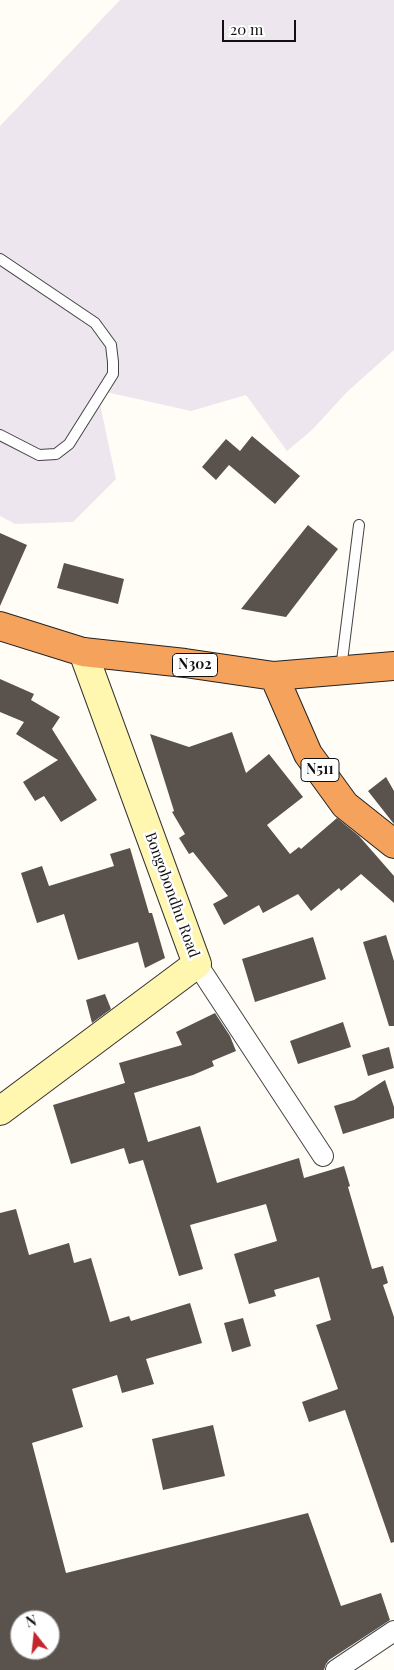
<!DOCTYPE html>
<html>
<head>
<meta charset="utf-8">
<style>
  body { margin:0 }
  #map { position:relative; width:394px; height:1670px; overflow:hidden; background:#fffdf5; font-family:"Playfair Display",serif }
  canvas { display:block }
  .north { position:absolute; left:10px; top:1610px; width:50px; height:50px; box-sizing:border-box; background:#fff; border:1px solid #a0a0a0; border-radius:50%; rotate:344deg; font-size:14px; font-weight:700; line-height:20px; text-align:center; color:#111 }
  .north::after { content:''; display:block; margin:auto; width:18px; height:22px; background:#c4262e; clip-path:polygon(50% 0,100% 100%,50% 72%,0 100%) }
  .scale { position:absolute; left:222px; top:20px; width:74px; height:22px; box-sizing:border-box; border:2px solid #111; border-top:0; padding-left:6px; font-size:15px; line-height:18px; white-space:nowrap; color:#111; -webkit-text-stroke:4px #fff; paint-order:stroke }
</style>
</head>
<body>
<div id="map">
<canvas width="394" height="1670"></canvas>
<div class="north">N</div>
<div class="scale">20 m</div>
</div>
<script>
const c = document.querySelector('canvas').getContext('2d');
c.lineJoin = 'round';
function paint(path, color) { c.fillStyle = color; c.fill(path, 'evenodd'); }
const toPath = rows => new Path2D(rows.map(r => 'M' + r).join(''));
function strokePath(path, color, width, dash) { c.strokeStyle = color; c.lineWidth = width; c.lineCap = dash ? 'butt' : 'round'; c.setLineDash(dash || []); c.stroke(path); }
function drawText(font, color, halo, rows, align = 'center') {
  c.font = font + ' "Playfair Display",serif'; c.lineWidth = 5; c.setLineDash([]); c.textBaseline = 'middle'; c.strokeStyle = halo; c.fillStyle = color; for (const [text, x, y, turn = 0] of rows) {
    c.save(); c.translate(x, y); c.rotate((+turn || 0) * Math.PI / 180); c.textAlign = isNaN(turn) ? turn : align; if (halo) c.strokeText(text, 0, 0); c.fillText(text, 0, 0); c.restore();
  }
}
const industrial = toPath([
  [120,0,394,0,394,350,347,392,312,430,287,451,246,395,191,411,97,390,116,479,73,522,15,524,0,516,0,126]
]);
const building = toPath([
  [252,436,300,476,275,504,229,465,216,480,202,467,226,439,240,451],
  [308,525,338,549,286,617,241,609],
  [0,533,27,545,0,606],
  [64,563,124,579,118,604,57,588],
  [0,679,34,694,31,700,60,717,52,729,97,800,61,822,44,796,35,801,23,782,58,760,16,734,24,722,0,712],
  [232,732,246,773,269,754,303,797,267,825,290,854,299,847,301,849,337,818,359,836,394,876,394,903,361,874,341,891,339,888,311,911,298,894,263,913,259,905,224,925,213,904,228,896,193,852,189,854,179,838,185,834,172,812,174,811,150,734,189,747],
  [386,777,394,791,394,824,368,791],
  [130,848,149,913,152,913,165,958,145,968,138,942,78,960,64,914,37,923,21,873,42,866,49,886,114,866,110,854],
  [386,935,394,961,394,1026,389,1026,363,942],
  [313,937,326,979,255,1002,242,959],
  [105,994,111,1009,92,1023,86,1000],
  [215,1013,230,1036,236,1051,212,1061,214,1066,193,1075,134,1093,148,1142,200,1126,217,1183,299,1158,304,1178,344,1166,350,1186,348,1187,372,1269,383,1266,388,1283,383,1285,394,1317,394,1542,391,1543,345,1410,309,1422,302,1402,338,1389,316,1325,331,1320,319,1277,274,1290,276,1296,249,1304,234,1254,277,1241,266,1204,190,1225,203,1269,179,1276,143,1160,129,1164,124,1148,71,1164,53,1105,125,1083,119,1063,182,1045,176,1032],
  [343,1022,351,1047,298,1064,290,1041],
  [389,1047,394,1068,368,1076,362,1055],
  [385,1080,394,1107,394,1118,343,1134,334,1106,354,1100],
  [16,1209,29,1255,69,1243,74,1263,91,1258,110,1322,129,1316,131,1321,190,1303,202,1343,146,1359,154,1384,122,1393,117,1375,72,1389,83,1427,32,1443,66,1573,308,1513,341,1606,381,1593,390,1620,329,1660,326,1664,324,1670,0,1670,0,1213],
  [20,1620,50,1620,50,1650,20,1650],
  [243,1318,251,1346,232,1352,224,1323],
  [213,1425,225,1476,163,1490,152,1439]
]);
const lane = toPath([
  [0,259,95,323,111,345,113,362,113,374,69,444,56,454,39,455,0,435],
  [341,669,359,525]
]);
const street = toPath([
  [197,964,323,1156],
  [336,1670,394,1631]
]);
const secondary = toPath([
  [0,1111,197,964,83,652]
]);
const highway = toPath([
  [0,626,83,652,185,663,274,676,394,666],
  [274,676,308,754,345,805,394,844]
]);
const shields = [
  [195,665,45],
  [320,770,38]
];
const shieldNames = [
  ["N302",195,665],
  ["N511",320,770]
];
const streetNames = [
  ["Bongobondhu Road",172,895,70]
];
paint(industrial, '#eee6ef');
paint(building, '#5a524d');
strokePath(lane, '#444', 12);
strokePath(street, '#444', 22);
strokePath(secondary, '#333', 30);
strokePath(highway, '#222', 30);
strokePath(lane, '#fff', 10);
strokePath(street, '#fff', 20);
strokePath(secondary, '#fff6b0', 28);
strokePath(highway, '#f5a25d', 28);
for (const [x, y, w] of shields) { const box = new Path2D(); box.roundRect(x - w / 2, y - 11.5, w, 23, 4); c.fillStyle = '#fff'; c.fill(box); strokePath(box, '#111', 1); }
drawText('bold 14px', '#111', null, shieldNames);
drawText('15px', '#111', '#fff', streetNames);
</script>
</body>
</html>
